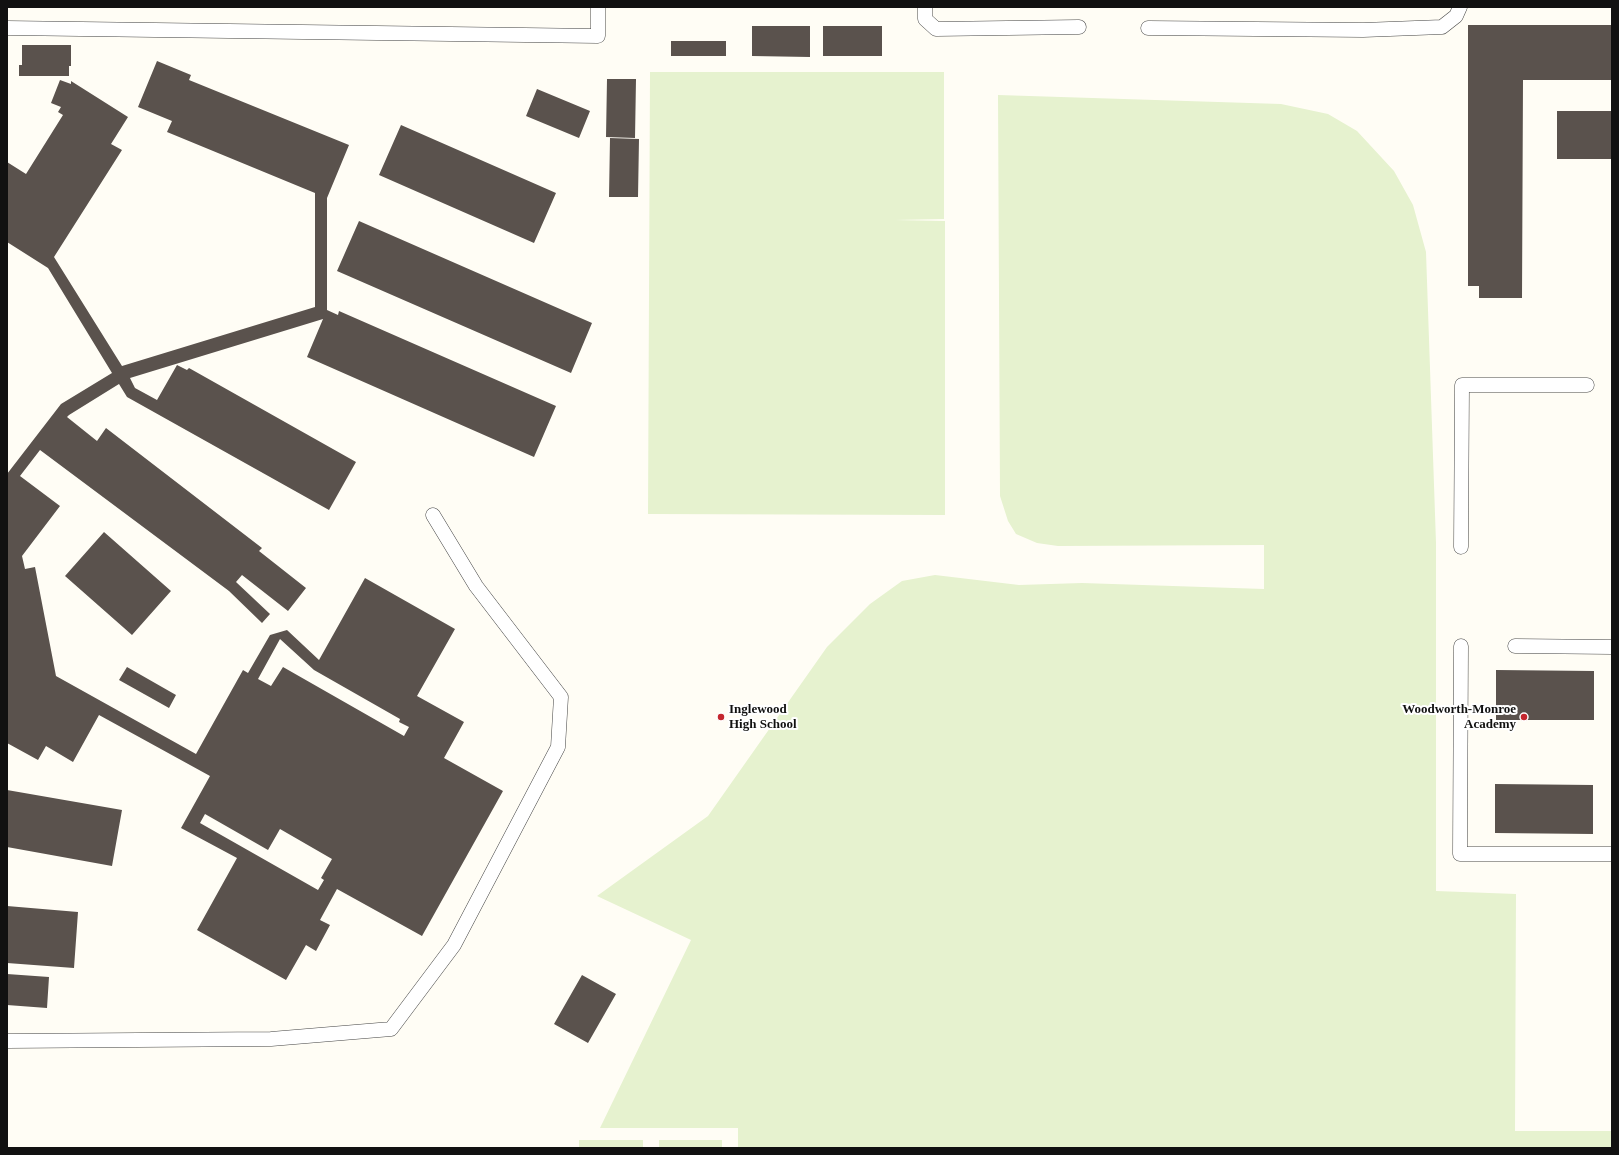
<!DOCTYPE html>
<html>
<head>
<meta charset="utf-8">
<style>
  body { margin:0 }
  #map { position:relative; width:1619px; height:1155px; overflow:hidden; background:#fffdf5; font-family:"Times New Roman",serif }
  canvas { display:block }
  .frame { position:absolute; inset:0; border:8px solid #111; pointer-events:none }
</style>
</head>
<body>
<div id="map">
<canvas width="1619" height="1155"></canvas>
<div class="frame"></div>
</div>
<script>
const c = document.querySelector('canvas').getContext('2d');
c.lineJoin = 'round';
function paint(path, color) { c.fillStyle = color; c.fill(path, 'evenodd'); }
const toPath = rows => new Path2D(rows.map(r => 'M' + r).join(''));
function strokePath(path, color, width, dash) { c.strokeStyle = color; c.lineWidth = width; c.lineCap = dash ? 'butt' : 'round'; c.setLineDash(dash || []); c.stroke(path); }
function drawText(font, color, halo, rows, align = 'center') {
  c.font = font + ' "Times New Roman",serif'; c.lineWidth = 4; c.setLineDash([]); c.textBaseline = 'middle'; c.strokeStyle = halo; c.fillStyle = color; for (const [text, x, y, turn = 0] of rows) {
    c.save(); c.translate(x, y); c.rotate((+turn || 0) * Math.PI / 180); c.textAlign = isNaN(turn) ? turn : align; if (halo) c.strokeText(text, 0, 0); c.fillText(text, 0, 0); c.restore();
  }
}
const pitch = toPath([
  [650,72,944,72,944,219,895,220,945,221,945,515,648,514],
  [998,95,1281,104,1328,114,1357,131,1394,171,1413,205,1426,252,1436,543,1436,891,1516,894,1515,1131,1612,1131,1612,1148,738,1148,738,1128,600,1128,691,940,597,896,708,816,827,647,870,604,902,581,935,575,1019,585,1082,583,1264,589,1264,545,1058,546,1037,543,1016,534,1008,521,1000,496],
  [579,1140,643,1140,643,1148,579,1148],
  [659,1140,722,1140,722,1148,659,1148]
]);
const building = toPath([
  [1468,25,1612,25,1612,80,1523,80,1522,298,1479,298,1479,286,1468,286],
  [752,26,810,26,810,57,752,56],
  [823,26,882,26,882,56,823,56],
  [671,41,726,41,726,56,671,56],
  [22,45,71,45,71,66,69,66,69,76,19,76,19,65,22,65],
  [157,61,191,75,189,80,349,145,327,198,327,310,338,315,339,311,556,406,534,457,307,357,323,319,130,378,135,388,157,400,177,365,187,370,189,368,356,462,329,510,127,397,119,384,69,415,67,417,97,441,106,428,262,548,259,551,306,588,288,611,242,575,236,582,270,614,262,623,229,591,40,450,20,476,60,506,22,556,25,569,35,567,56,676,196,754,243,670,248,673,270,635,287,630,319,660,365,578,455,629,417,696,464,722,444,758,503,791,422,936,337,889,320,920,330,925,316,951,306,945,286,980,197,930,237,858,181,828,210,776,99,715,73,762,46,746,38,760,7,743,7,474,61,404,112,373,48,268,7,242,7,162,26,174,63,115,58,112,61,107,51,103,60,80,71,84,71,81,128,117,111,144,122,150,54,257,122,366,315,307,315,193,167,132,172,121,138,107],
  [280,639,314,670,400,719,399,722,409,727,404,736,283,667,271,686,258,679],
  [205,814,268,850,280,829,332,859,321,878,324,880,318,890,200,823],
  [607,79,636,79,635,138,606,137],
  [537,89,590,111,579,138,526,116],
  [1557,111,1612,111,1612,159,1557,159],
  [401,125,556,193,534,243,379,175],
  [610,138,639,139,638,197,609,197],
  [359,221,592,323,571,373,337,271],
  [104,532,171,591,132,635,65,576],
  [127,667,176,695,169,708,119,680],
  [1496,670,1594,671,1594,720,1496,720],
  [1495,784,1593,785,1593,834,1495,833],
  [7,790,122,810,112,866,7,847],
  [7,906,78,912,74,968,7,963],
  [7,974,49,977,47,1008,7,1005],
  [582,975,616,994,588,1043,554,1024]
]);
const lane = toPath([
  [925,7,925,19,936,29,1079,27],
  [7,28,598,36,598,7],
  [1148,28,1363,30,1442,27,1456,16,1460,7],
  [1461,547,1462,385,1587,385],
  [1461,646,1460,854,1612,854],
  [1515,646,1612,647],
  [7,1041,271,1039,391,1029,454,945,558,747,561,697,476,586,433,515]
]);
const markers = [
  [721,717,4,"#c4262e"],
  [1524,717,4,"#c4262e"]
];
const poiNames = [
  ["Inglewood",729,710],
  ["High School",729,725],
  ["Woodworth-Monroe",1516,710,"right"],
  ["Academy",1516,725,"right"]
];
paint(pitch, '#e6f2cf');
paint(building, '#5a524d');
strokePath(lane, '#444', 15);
strokePath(lane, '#fff', 14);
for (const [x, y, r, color] of markers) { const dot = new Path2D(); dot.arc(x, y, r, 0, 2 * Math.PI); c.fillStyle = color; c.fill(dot); strokePath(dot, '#fff', 1.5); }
drawText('bold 13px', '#111', '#fff', poiNames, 'left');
</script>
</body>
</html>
